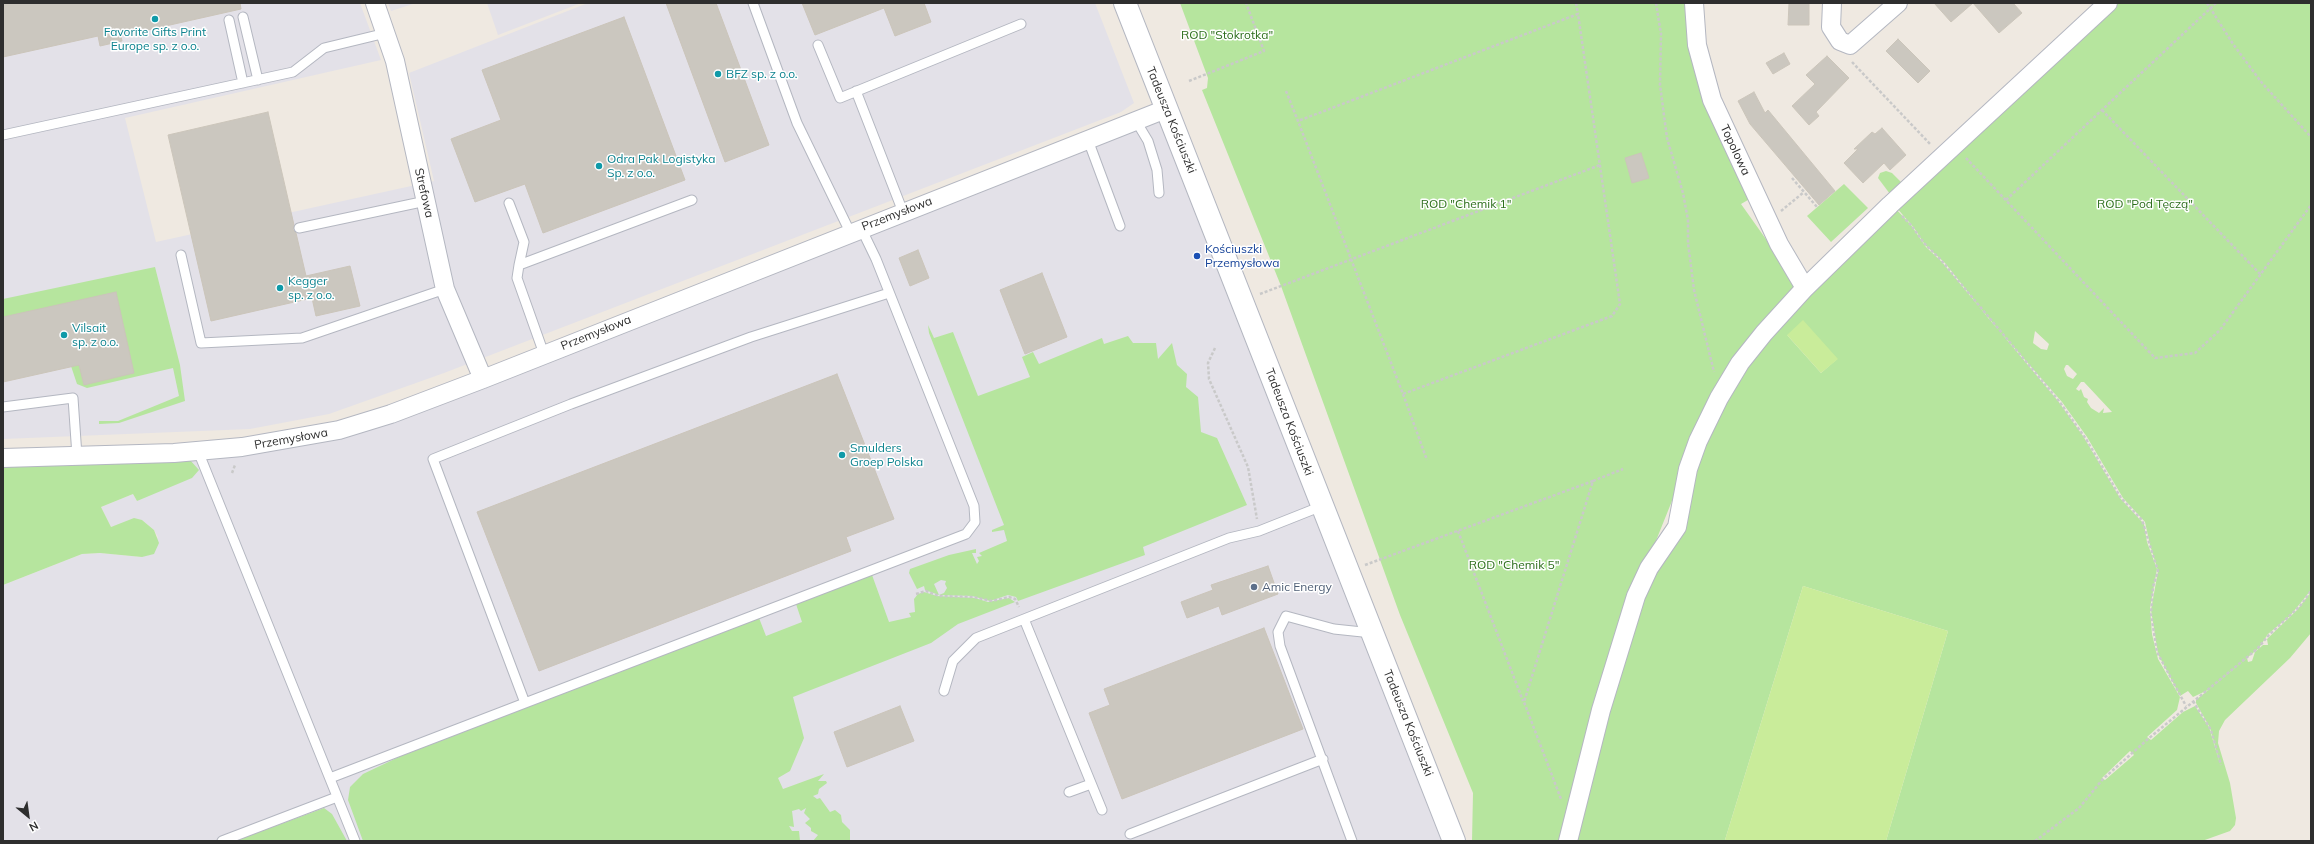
<!DOCTYPE html>
<html>
<head>
<meta charset="utf-8">
<style>
  body { margin:0 }
  #map { position:relative; width:2314px; height:844px; overflow:hidden; background:#efe9e1; font-family:Mulish,sans-serif }
  canvas { display:block }
  .frame { position:absolute; inset:0; border:4px solid #2e2e2e; pointer-events:none }
  .north { position:absolute; left:8px; top:796px; width:40px; height:40px; -webkit-text-stroke:3px #fff; paint-order:stroke; rotate:151deg; font-size:11px; font-weight:700; line-height:16px; text-align:center; color:#2e2e2e }
  .north::after { content:''; display:block; margin:auto; width:14px; height:18px; background:#2e2e2e; clip-path:polygon(50% 0,100% 100%,50% 72%,0 100%) }
</style>
</head>
<body>
<div id="map">
<canvas width="2314" height="844"></canvas>
<div class="frame"></div>
<div class="north">N</div>
</div>
<script>
const c = document.querySelector('canvas').getContext('2d');
c.lineJoin = 'round';
function paint(path, color) { c.fillStyle = color; c.fill(path, 'evenodd'); }
const toPath = rows => new Path2D(rows.map(r => 'M' + r).join(''));
function strokePath(path, color, width, dash) { c.strokeStyle = color; c.lineWidth = width; c.lineCap = dash ? 'butt' : 'round'; c.setLineDash(dash || []); c.stroke(path); }
function drawText(font, color, halo, rows, align = 'center') {
  c.font = font + ' Mulish,sans-serif'; c.lineWidth = 3; c.setLineDash([]); c.textBaseline = 'middle'; c.strokeStyle = halo; c.fillStyle = color; for (const [text, x, y, turn = 0] of rows) {
    c.save(); c.translate(x, y); c.rotate((+turn || 0) * Math.PI / 180); c.textAlign = isNaN(turn) ? turn : align; if (halo) c.strokeText(text, 0, 0); c.fillText(text, 0, 0); c.restore();
  }
}
const industrial = toPath([
  [3,3,360,3,381,60,125,118,156,242,434,181,409,73,588,3,1095,3,1134,103,1121,112,444,373,329,414,250,429,3,439],
  [388,3,416,3,391,11],
  [487,3,581,3,498,35],
  [1166,109,1454,841,3,841,3,585,82,554,100,553,142,557,158,537,154,530,142,520,111,527,101,507,133,494,137,501,189,459,339,430]
]);
const green = toPath([
  [1180,3,1694,3,1697,45,1760,193,1741,204,1802,290,1764,333,1686,466,1641,578,1562,841,1472,841,1473,793,1400,615,1281,286,1202,90,1207,88,1208,78],
  [2117,3,2311,3,2311,590,2290,616,2268,634,2259,648,2208,690,2193,697,2188,691,2180,696,2158,654,2151,610,2158,571,2150,545,2145,522,2123,498,2087,437,2062,402,1989,319,1945,263,1925,245,1914,228,1896,207],
  [2035,331,2049,344,2047,350,2041,349,2033,343],
  [2066,365,2068,365,2077,374,2073,379,2067,376,2064,369],
  [2081,382,2084,382,2112,412,2103,413,2104,408,2099,413,2091,408,2087,402,2088,399,2084,397,2081,389,2079,391,2076,389],
  [1886,171,1892,173,1902,183,1890,194,1878,178,1880,173],
  [1844,184,1868,208,1831,242,1807,216],
  [1895,208,1911,225,1926,247,1942,262,2058,401,2083,436,2120,498,2144,524,2147,542,2157,569,2150,608,2152,634,2158,659,2180,697,2177,710,2147,737,2151,740,2183,712,2195,706,2209,727,2221,767,2210,728,2196,703,2196,700,2247,658,2248,662,2252,661,2255,652,2263,645,2268,645,2267,639,2297,610,2311,592,2311,633,2290,658,2225,720,2219,731,2218,743,2230,783,2236,818,2235,825,2230,831,2202,841,1886,841,1948,631,1803,586,1725,840,1728,841,1574,841,1613,680,1693,464,1751,353],
  [1787,335,1837,359,1821,373],
  [2130,751,2134,755,2105,780,2102,778],
  [155,267,180,365,185,401,119,423,99,424,99,421,118,421,179,396,173,368,87,388,77,384,69,360,3,374,3,299],
  [928,325,934,338,953,332,978,396,1030,377,1022,357,1033,352,1039,364,1102,338,1104,344,1128,336,1133,343,1156,343,1158,359,1172,343,1177,365,1187,374,1186,387,1198,397,1201,432,1217,438,1247,505,1143,547,1145,555,1018,601,1016,597,1008,595,990,601,972,596,939,595,925,590,924,586,917,589,909,573,910,569,949,555,976,549,976,553,972,553,977,564,979,561,977,557,982,556,979,553,1007,541,1004,530,992,532,992,530,1004,525,929,333],
  [941,580,946,581,945,584,947,588,944,593,939,595,934,584],
  [189,459,199,470,192,478,137,501,133,494,101,507,111,527,134,518,142,520,154,530,159,543,154,554,142,557,100,553,82,554,3,585,3,466],
  [872,575,889,622,911,617,909,613,915,612,914,599,918,594,924,592,937,596,975,598,988,602,1009,598,1015,602,958,624,931,643,793,697,804,738,790,771,778,778,783,789,824,774,818,781,826,781,827,783,819,789,818,794,813,796,817,799,820,798,830,812,835,810,841,815,842,822,850,830,850,841,813,841,818,835,811,831,811,828,805,823,810,819,804,813,806,808,801,811,799,809,792,811,794,827,789,826,792,831,799,831,800,841,363,841,348,800,350,787,363,774,401,756,759,618,766,636,802,622,796,604],
  [324,808,332,814,347,841,235,841]
]);
const pitch = toPath([
  [1803,320,1838,359,1821,373,1787,335],
  [1803,586,1948,631,1886,841,1725,840]
]);
const building = toPath([
  [3,3,240,3,241,9,121,36,122,41,100,46,98,36,3,57,3,3],
  [666,3,716,3,769,145,725,162,666,3],
  [802,3,924,3,931,22,895,36,884,8,815,35,802,3],
  [1789,3,1809,3,1809,25,1788,25,1789,3],
  [1934,3,1973,3,1951,22,1934,3],
  [1973,3,2013,3,2022,13,1999,33,1973,3],
  [624,17,685,180,543,233,525,184,475,202,451,139,501,120,482,70,624,17],
  [1898,39,1930,71,1918,83,1886,51,1898,39],
  [1784,53,1790,64,1773,74,1766,63,1784,53],
  [1827,56,1849,78,1816,112,1819,116,1809,125,1792,106,1815,84,1806,75,1827,56],
  [1754,92,1765,113,1768,110,1835,191,1819,205,1750,124,1738,101,1754,92],
  [268,112,294,225,293,230,296,233,306,276,350,266,360,306,316,316,312,298,211,321,168,135,268,112],
  [1882,128,1906,155,1890,170,1884,163,1863,183,1844,163,1858,149,1854,149,1872,132,1875,134,1882,128],
  [1641,153,1649,178,1632,183,1625,158,1641,153],
  [918,250,929,278,910,286,899,258,918,250],
  [1042,273,1067,337,1025,354,1000,290,1042,273],
  [116,292,134,373,84,385,79,365,3,382,3,317,116,292],
  [837,374,894,519,846,537,851,551,539,671,477,512,837,374],
  [1268,566,1278,594,1222,615,1219,606,1187,618,1181,602,1213,590,1211,585,1268,566],
  [1264,628,1303,729,1122,799,1089,713,1110,705,1104,689,1264,628],
  [900,706,914,741,847,767,834,732,900,706]
]);
const path = toPath([
  [1576,3,1578,14],
  [1656,3,1661,34,1660,85,1667,138,1683,193,1688,220,1688,243,1694,290,1714,372],
  [2207,3,2233,44,2262,83,2311,137],
  [1852,62,1931,145],
  [1189,81,1264,51,1246,3],
  [1286,91,1298,121,1351,259,1403,394,1612,316,1620,304,1578,14,1298,121],
  [2102,110,2261,275],
  [1966,158,2155,358,2195,353,2220,330,2311,205],
  [1792,178,1817,207],
  [2006,200,2216,3],
  [1781,211,1804,192],
  [1902,216,1911,225,1924,243,1941,260,2059,401,2086,439,2121,498,2142,520,2158,571,2153,587,2151,614,2157,652,2186,706],
  [1260,294,1600,165],
  [1215,348,1208,363,1209,379,1248,467,1257,519],
  [1403,394,1427,460],
  [232,473,235,465],
  [1593,481,1623,469],
  [1458,531,1523,701],
  [1365,565,1593,481,1524,702,1561,799],
  [916,594,926,591,939,596,973,597,992,601,1009,597,1015,599,1019,607],
  [2193,701,2211,730,2221,765],
  [2035,841,2079,808,2103,779,2148,739,2257,649,2269,635,2300,606,2311,591]
]);
const lane = toPath([
  [753,3,797,123,850,232],
  [243,17,258,80],
  [229,20,243,83],
  [818,45,840,98,1021,24],
  [856,91,903,212],
  [1136,121,1148,141,1157,170,1159,193],
  [3,135,293,72,324,48,386,33],
  [1088,140,1120,226],
  [509,203,524,242,519,265],
  [299,228,426,201],
  [861,228,876,259,974,506,975,522,966,534,525,703,433,459,571,404,751,337,889,293],
  [181,255,201,343,302,338,445,289],
  [544,354,517,278,519,265,692,200],
  [3,407,73,398,77,456],
  [198,451,355,841],
  [1024,619,1102,810],
  [944,691,953,661,976,638,1229,538,1259,531,1322,506],
  [330,778,525,703],
  [1069,792,1091,784],
  [1130,834,1323,759],
  [222,841,337,797],
  [1352,841,1280,646,1278,632,1286,616,1334,629,1372,633]
]);
const street = toPath([
  [375,3,395,61,445,289,483,379],
  [1694,3,1697,45,1712,100,1779,244,1805,288],
  [1832,3,1831,27,1840,41,1850,45,1898,3],
  [3,458,174,453,242,447,339,430,391,414,483,379,1166,109],
  [1568,841,1601,710,1636,596,1649,568,1677,527,1688,469,1698,441,1719,398,1740,363,1764,333,1805,288,1890,205,2108,3]
]);
const secondary = toPath([
  [1125,3,1454,841]
]);
const markers = [
  [155,19,4,"#0f9aa8"],
  [718,74,4,"#0f9aa8"],
  [599,166,4,"#0f9aa8"],
  [1197,256,4,"#1a4fb4"],
  [280,288,4,"#0f9aa8"],
  [64,335,4,"#0f9aa8"],
  [842,455,4,"#0f9aa8"],
  [1254,587,4,"#5c6f8a"]
];
const cultureNames = [
  ["Favorite Gifts Print",155,32,"center"],
  ["Europe sp. z o.o.",155,46,"center"],
  ["BFZ sp. z o.o.",726,74],
  ["Odra Pak Logistyka",607,159],
  ["Sp. z o.o.",607,173],
  ["Kegger",288,281],
  ["sp. z o.o.",288,295],
  ["Vilsait",72,328],
  ["sp. z o.o.",72,342],
  ["Smulders",850,448],
  ["Groep Polska",850,462]
];
const parkNames = [
  ["ROD \"Stokrotka\"",1227,35],
  ["ROD \"Chemik 1\"",1466,204],
  ["ROD \"Pod Tęczą\"",2145,204],
  ["ROD \"Chemik 5\"",1514,565]
];
const streetNames = [
  ["Tadeusza Kościuszki",1171,120,68],
  ["Topolowa",1735,150,65],
  ["Strefowa",424,193,77],
  ["Przemysłowa",897,214,-21],
  ["Przemysłowa",596,333,-22],
  ["Tadeusza Kościuszki",1289,422,69],
  ["Przemysłowa",291,439,-10],
  ["Tadeusza Kościuszki",1408,723,68]
];
const transitNames = [
  ["Kościuszki",1205,249],
  ["Przemysłowa",1205,263]
];
const serviceNames = [
  ["Amic Energy",1262,587]
];
paint(industrial, '#e3e1e8');
paint(green, '#b6e59e');
paint(pitch, '#c9ec9a');
paint(building, '#cbc7bf');
strokePath(building, '#cbc5ba', 1);
strokePath(lane, '#b4b7c1', 11);
strokePath(street, '#b4b7c1', 20);
strokePath(secondary, '#b4b7c1', 24);
strokePath(path, '#c9c9c9', 2.5, [3, 2]);
strokePath(lane, '#fff', 9);
strokePath(street, '#fff', 18);
strokePath(secondary, '#fff', 22);
for (const [x, y, r, color] of markers) { const dot = new Path2D(); dot.arc(x, y, r, 0, 2 * Math.PI); c.fillStyle = color; c.fill(dot); strokePath(dot, '#fff', 1.5); }
drawText('12px', '#0d838f', '#fff', cultureNames, 'left');
drawText('12px', '#2c6e1b', '#fff', parkNames);
drawText('12px', '#2e2e2e', '#fff', streetNames);
drawText('12px', '#164399', '#fff', transitNames, 'left');
drawText('12px', '#4e5e75', '#fff', serviceNames, 'left');
</script>
</body>
</html>
